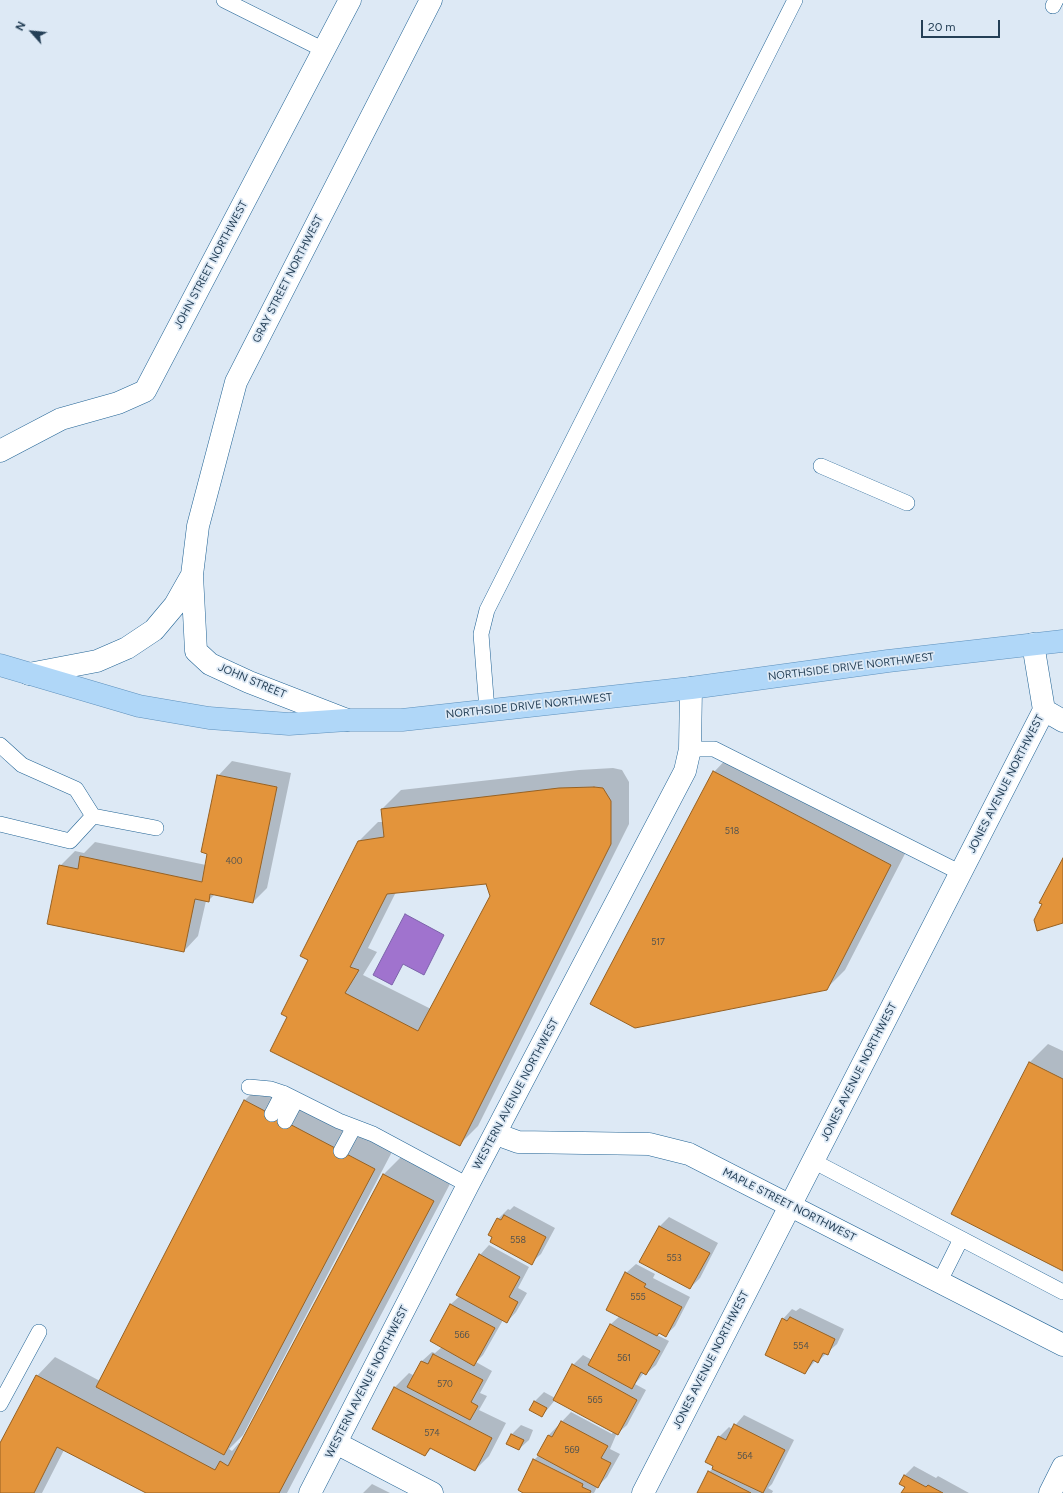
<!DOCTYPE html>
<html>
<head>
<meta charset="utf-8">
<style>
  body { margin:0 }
  #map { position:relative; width:1063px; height:1493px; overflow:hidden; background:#dde9f5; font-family:Figtree,sans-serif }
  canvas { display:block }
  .north { position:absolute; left:12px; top:12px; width:40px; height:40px; -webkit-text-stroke:3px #dde9f5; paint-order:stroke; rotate:297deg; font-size:11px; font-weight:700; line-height:16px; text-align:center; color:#243f56 }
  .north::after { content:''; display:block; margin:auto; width:14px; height:18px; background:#243f56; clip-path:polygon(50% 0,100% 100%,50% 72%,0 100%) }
  .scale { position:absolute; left:921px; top:20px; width:79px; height:18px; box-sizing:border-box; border:2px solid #243f56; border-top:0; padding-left:5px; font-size:12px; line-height:14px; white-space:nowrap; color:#243f56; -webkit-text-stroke:3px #dde9f5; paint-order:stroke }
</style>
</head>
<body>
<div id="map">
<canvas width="1063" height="1493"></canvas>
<div class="north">N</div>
<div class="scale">20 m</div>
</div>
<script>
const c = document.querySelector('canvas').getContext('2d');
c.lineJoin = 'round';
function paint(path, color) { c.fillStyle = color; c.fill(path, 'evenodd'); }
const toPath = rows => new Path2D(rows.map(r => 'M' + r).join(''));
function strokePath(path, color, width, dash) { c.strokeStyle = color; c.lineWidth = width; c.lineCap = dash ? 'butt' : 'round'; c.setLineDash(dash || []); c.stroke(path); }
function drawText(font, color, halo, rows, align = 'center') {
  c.font = font + ' Figtree,sans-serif'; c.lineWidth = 3.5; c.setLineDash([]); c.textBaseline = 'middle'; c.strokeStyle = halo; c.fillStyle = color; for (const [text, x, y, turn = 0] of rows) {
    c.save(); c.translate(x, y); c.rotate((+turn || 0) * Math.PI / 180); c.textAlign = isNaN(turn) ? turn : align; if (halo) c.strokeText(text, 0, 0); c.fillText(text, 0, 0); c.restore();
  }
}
const water = toPath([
  [405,914,444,935,424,975,403,964,392,985,373,975,405,914]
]);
const shadow = toPath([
  [732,753,909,846,845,970,826,989,714,772],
  [232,761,291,773,267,888,253,902,215,894,208,901,206,901,198,936,184,951,60,866,75,851,84,853,95,842,206,865,218,776],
  [613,768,622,770,629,782,629,824,478,1126,459,1145,289,1016,309,960,359,841,378,822,384,822,382,809,401,790,579,770],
  [486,883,492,896,431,1009,363,975,377,952,368,948,396,892],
  [1048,1044,1063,1051,1063,1270,952,1214,1030,1062],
  [263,1082,393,1150,243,1435,229,1449,232,1451,239,1443,241,1444,383,1175,402,1156,451,1182,287,1493,149,1493,64,1450,42,1493,0,1493,0,1445,37,1376,55,1357,100,1381,245,1100],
  [514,1206,555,1228,541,1254,531,1263,498,1219,508,1209,510,1210],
  [669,1217,718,1243,700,1278,690,1288,641,1262,660,1226],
  [489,1245,529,1267,518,1288,527,1293,516,1312,507,1322,503,1320,483,1355,476,1362,492,1371,480,1393,487,1396,479,1410,506,1423,489,1456,475,1470,432,1448,425,1455,373,1428,395,1387,409,1373,415,1376,422,1361,432,1352,435,1353,442,1347,431,1341,451,1304,460,1296,480,1255],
  [636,1264,655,1274,653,1278,690,1297,675,1326,666,1335,660,1332,657,1335,669,1341,656,1365,646,1374,644,1373,635,1384,646,1390,627,1425,616,1435,610,1449,620,1454,607,1477,597,1487,594,1493,525,1493,534,1460,539,1455,549,1435,571,1412,612,1434,613,1432,555,1400,542,1416,535,1401,544,1392,555,1398,573,1365,583,1355,592,1360,611,1324,620,1316,626,1273],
  [800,1308,844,1329,837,1344,818,1361,816,1360,805,1373,783,1319,792,1309,796,1311],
  [744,1415,794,1440,772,1484,768,1488,773,1491,772,1493,698,1493,709,1472,715,1466,706,1462,719,1437,729,1427,732,1429],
  [521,1425,533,1430,529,1440,519,1449,511,1435],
  [914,1466,936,1478,938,1476,969,1493,903,1493,906,1487,900,1484,905,1475],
  [372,1484,390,1493,363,1493]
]);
const building = toPath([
  [713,771,891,865,827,990,635,1028,590,1004,713,771],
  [217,775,277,787,253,903,210,894,209,902,195,899,184,952,47,924,59,865,78,869,80,856,202,882,207,854,201,852,217,775],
  [594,787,603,788,611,801,611,844,460,1146,270,1051,287,1017,281,1014,308,960,300,956,358,841,384,837,381,809,559,788,594,787],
  [486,884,490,896,418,1031,345,993,359,970,350,967,387,894,486,884],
  [1063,858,1063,923,1037,931,1034,920,1042,904,1039,903,1063,858],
  [1029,1062,1063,1079,1063,1271,951,1214,1029,1062],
  [244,1100,375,1169,224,1455,96,1387,244,1100],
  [383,1174,434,1201,279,1493,146,1493,57,1447,34,1493,0,1493,0,1443,36,1375,215,1470,220,1461,228,1466,383,1174],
  [504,1215,546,1237,532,1265,490,1242,492,1237,488,1235,497,1218,501,1220,504,1215],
  [659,1226,710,1253,690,1289,639,1262,659,1226],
  [479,1254,520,1277,509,1297,518,1302,507,1323,456,1295,479,1254],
  [625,1272,646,1284,644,1287,682,1307,666,1337,659,1333,657,1336,606,1310,625,1272],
  [450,1304,495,1328,474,1366,430,1341,450,1304],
  [790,1317,835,1339,828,1355,823,1353,818,1363,813,1360,805,1374,765,1355,782,1318,787,1321,790,1317],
  [610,1324,660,1351,646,1375,641,1372,632,1389,588,1365,610,1324],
  [433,1354,483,1380,471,1402,478,1406,470,1420,407,1387,421,1361,428,1364,433,1354],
  [572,1364,637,1400,618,1435,553,1400,572,1364],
  [394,1387,492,1438,475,1471,430,1448,425,1456,372,1429,394,1387],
  [534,1401,547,1408,542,1417,529,1410,534,1401],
  [561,1421,608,1446,601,1458,611,1463,598,1488,537,1455,548,1435,552,1437,561,1421],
  [734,1424,785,1450,763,1493,712,1469,713,1466,705,1462,718,1436,726,1440,734,1424],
  [511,1434,524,1440,519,1450,506,1444,511,1434],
  [533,1459,583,1484,582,1487,591,1491,590,1493,523,1493,518,1490,533,1459],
  [708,1471,751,1493,697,1493,708,1471],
  [904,1475,926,1487,928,1485,943,1493,901,1493,905,1487,899,1484,904,1475]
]);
const service = toPath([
  [224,0,324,50],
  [1053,6,1056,0],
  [821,466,907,503],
  [487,710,481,634,487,610,795,0],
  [0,745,22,765,76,789,93,816,70,841,0,824],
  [690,749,714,749,961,873],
  [93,816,156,828],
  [249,1087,271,1089,283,1093,339,1121,373,1134,468,1185],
  [272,1114,283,1093],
  [285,1121,296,1100],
  [341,1151,354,1127],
  [813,1161,1063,1292],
  [940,1281,961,1239],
  [0,1404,39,1332]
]);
const minor = toPath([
  [0,451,61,419,118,403,145,391,350,0],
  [29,674,97,661,127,648,154,630,175,605,192,575],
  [1044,710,1063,721],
  [347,720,249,682,210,664,196,651,192,575,198,526,236,382,431,0],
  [496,1134,518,1142,649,1144,689,1154,1063,1345],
  [336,1443,432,1493],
  [310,1493,468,1185,685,771,690,749,691,688],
  [643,1493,1044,710,1033,644]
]);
const secondary = toPath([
  [1050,1493,1063,1467]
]);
const primary = toPath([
  [0,665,139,706,209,718,289,724,347,720,402,720,691,688,888,661,1063,641]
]);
const numberNames = [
  ["518",732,831],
  ["400",234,861],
  ["517",658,942],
  ["558",518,1240],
  ["553",674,1258],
  ["555",638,1297],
  ["566",462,1335],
  ["554",801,1346],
  ["561",624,1358],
  ["570",445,1384],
  ["565",595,1400],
  ["574",432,1433],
  ["569",572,1450],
  ["564",745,1456]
];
const streetNames = [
  ["JOHN STREET NORTHWEST",211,265,-62],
  ["GRAY STREET NORTHWEST",288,279,-63],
  ["NORTHSIDE DRIVE NORTHWEST",851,667,-7],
  ["JOHN STREET",252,681,23],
  ["NORTHSIDE DRIVE NORTHWEST",529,706,-6],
  ["JONES AVENUE NORTHWEST",1006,784,-63],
  ["JONES AVENUE NORTHWEST",859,1072,-63],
  ["WESTERN AVENUE NORTHWEST",516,1094,-62],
  ["MAPLE STREET NORTHWEST",789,1205,27],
  ["JONES AVENUE NORTHWEST",711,1360,-63],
  ["WESTERN AVENUE NORTHWEST",367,1382,-63]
];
paint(water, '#a073ce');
strokePath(water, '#7b63aa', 1);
paint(shadow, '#0003');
paint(building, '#e3943b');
strokePath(building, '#976122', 1);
strokePath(service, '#216395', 16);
strokePath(minor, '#216395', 23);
strokePath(secondary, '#216395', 23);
strokePath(primary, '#5d90bc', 23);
strokePath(service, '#fff', 15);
strokePath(minor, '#fff', 22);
strokePath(secondary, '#fff', 22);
strokePath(primary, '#b0d7f8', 22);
drawText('9px', '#54544f', null, numberNames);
drawText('11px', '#243f56', '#dde9f5', streetNames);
</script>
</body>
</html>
